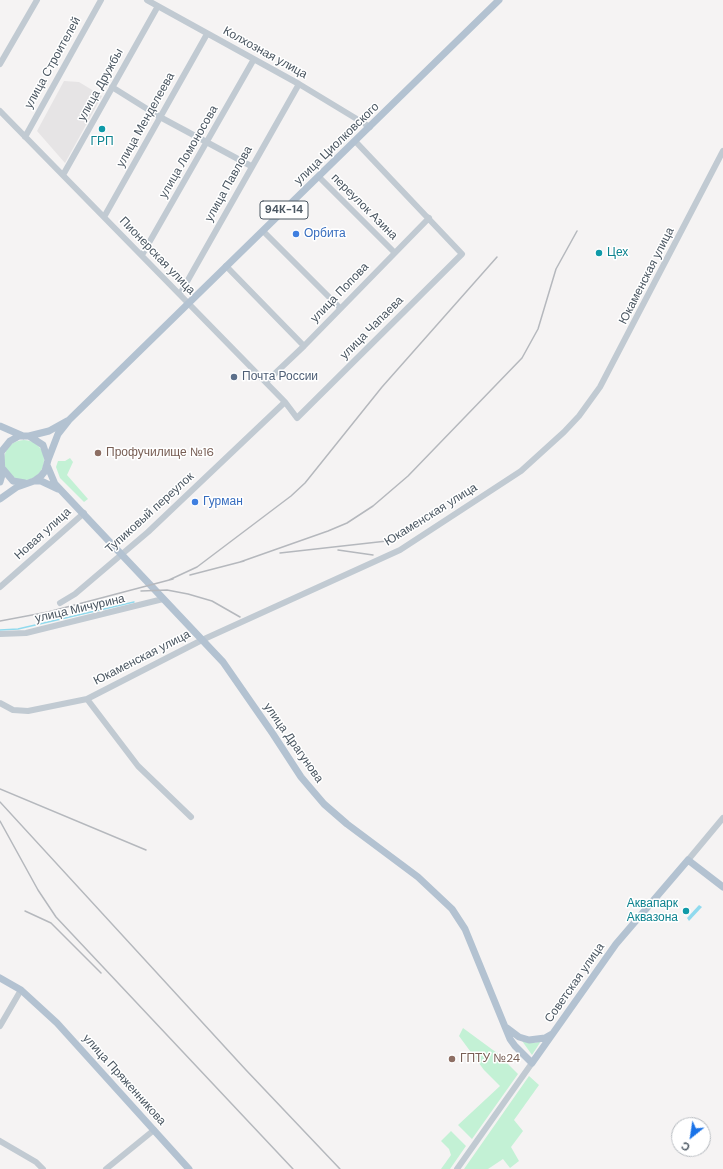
<!DOCTYPE html>
<html>
<head>
<meta charset="utf-8">
<style>
  body { margin:0 }
  #map { position:relative; width:723px; height:1169px; overflow:hidden; background:#f5f3f3; font-family:"DM Sans",sans-serif }
  canvas { display:block }
  .north { position:absolute; left:671px; top:1117px; width:40px; height:40px; box-sizing:border-box; background:#fff; border:1px solid #b7bbc0; border-radius:50%; rotate:210deg; font-size:11px; font-weight:700; line-height:16px; text-align:center; color:#4a5661 }
  .north::after { content:''; display:block; margin:auto; width:14px; height:18px; background:#1a73e8; clip-path:polygon(50% 0,100% 100%,50% 72%,0 100%) }
</style>
</head>
<body>
<div id="map">
<canvas width="723" height="1169"></canvas>
<div class="north">С</div>
</div>
<script>
const c = document.querySelector('canvas').getContext('2d');
c.lineJoin = 'round';
function paint(path, color) { c.fillStyle = color; c.fill(path, 'evenodd'); }
const toPath = rows => new Path2D(rows.map(r => 'M' + r).join(''));
function strokePath(path, color, width, dash) { c.strokeStyle = color; c.lineWidth = width; c.lineCap = dash ? 'butt' : 'round'; c.setLineDash(dash || []); c.stroke(path); }
function drawText(font, color, halo, rows, align = 'center') {
  c.font = font + ' "DM Sans",sans-serif'; c.lineWidth = 3; c.setLineDash([]); c.textBaseline = 'middle'; c.strokeStyle = halo; c.fillStyle = color; for (const [text, x, y, turn = 0] of rows) {
    c.save(); c.translate(x, y); c.rotate((+turn || 0) * Math.PI / 180); c.textAlign = isNaN(turn) ? turn : align; if (halo) c.strokeText(text, 0, 0); c.fillText(text, 0, 0); c.restore();
  }
}
const education = toPath([
  [64,81,79,82,102,96,65,163,37,131]
]);
const green = toPath([
  '4 460a20 20 0 1 1 40 0a20 20 0 1 1-40 0Z',
  [70,458,73,462,67,475,88,499,84,502,60,478,56,467,58,461,65,461],
  [463,1028,497,1053,518,1074,472,1139,458,1125,500,1086,484,1070,459,1036],
  [520,1038,535,1043,541,1041,532,1055],
  [529,1076,539,1085,514,1120,523,1131,511,1147,519,1161,510,1168,503,1159,488,1169,464,1169],
  [451,1131,466,1146,450,1169,441,1169,451,1155,449,1149,441,1141]
]);
const water = toPath([
  [699,905,702,907,689,921,687,918]
]);
const stream = toPath([
  [0,630,18,629,134,602]
]);
const minor = toPath([
  [147,0,299,84,370,127],
  [0,64,37,0],
  [112,87,160,117,251,166],
  [0,111,285,402,297,418,462,254,355,141],
  [25,137,101,0],
  [63,175,158,6],
  [319,177,394,252],
  [104,217,207,34],
  [263,231,340,308],
  [142,255,254,59],
  [226,266,304,346],
  [180,294,299,84],
  [266,382,304,346,429,218],
  [0,587,84,513],
  [60,603,75,594,148,532,285,402],
  [0,634,26,633,163,599],
  [87,699,138,766,191,817],
  [0,703,13,710,28,711,87,699,202,640,400,550,521,471,564,432,579,416,600,387,723,151],
  [688,860,723,818],
  [0,1026,21,990],
  [0,1141,36,1162,43,1169],
  [106,1169,154,1130],
  [457,1169,532,1063]
]);
const major = toPath([
  [0,426,23,436],
  [29,436,49,431,67,421],
  [48,460,58,434,69,420,499,0],
  [47,465,55,484,223,662,273,734,301,777,324,804,347,824,418,877,452,909,465,929,510,1039,515,1046,532,1063,616,944,688,860,723,887],
  [2,468,13,481,25,483],
  [34,481,41,481,58,489],
  [0,482,2,475,1,452,10,441,19,436,29,436,43,445,48,460,45,471,41,476,34,481,17,487,0,499],
  [0,978,21,990,57,1023,189,1169],
  [507,1028,519,1037,529,1040,545,1038,552,1034]
]);
const rail = toPath([
  [338,550,373,555],
  [280,553,387,541],
  [240,562,328,531,347,523,373,506,408,476,522,358,538,329,556,269,577,231],
  [190,575,244,561],
  [169,580,197,567,291,496,305,483,382,387,497,257],
  [141,591,167,590,188,594,212,601,240,617],
  [0,621,48,612,173,579],
  [0,789,146,850],
  [0,802,246,1070,340,1169],
  [0,821,38,890,56,917,293,1169],
  [25,911,51,923,101,973]
]);
const markers = [
  [102,129,4,"#0f9aa8"],
  [296,234,4,"#3f7fe0"],
  [599,253,4,"#0f9aa8"],
  [234,377,4,"#5c6f8a"],
  [98,453,4,"#8d6e63"],
  [195,502,4,"#3f7fe0"],
  [686,911,4,"#0f9aa8"],
  [452,1059,4,"#8d6e63"]
];
const shields = [
  [284,210,48]
];
const shieldNames = [
  ["94К-14",284,210]
];
const streetNames = [
  ["Колхозная улица",265,53,29],
  ["улица Строителей",53,63,-61],
  ["улица Дружбы",101,85,-61],
  ["улица Менделеева",146,120,-61],
  ["улица Циолковского",337,144,-44],
  ["улица Ломоносова",189,152,-60],
  ["улица Павлова",229,184,-61],
  ["переулок Азина",364,207,45],
  ["Пионерская улица",157,256,46],
  ["Юкаменская улица",647,276,-63],
  ["улица Попова",340,293,-46],
  ["улица Чапаева",372,328,-45],
  ["Тупиковый переулок",150,513,-42],
  ["Юкаменская улица",431,515,-32],
  ["Новая улица",43,534,-42],
  ["улица Мичурина",80,609,-13],
  ["Юкаменская улица",142,658,-27],
  ["улица Драгунова",293,743,55],
  ["Советская улица",575,983,-55],
  ["улица Пряженникова",124,1080,48]
];
const cultureNames = [
  ["ГРП",102,142],
  ["Цех",607,253,"left"],
  ["Аквапарк",678,904,"right"],
  ["Аквазона",678,918,"right"]
];
const shopNames = [
  ["Орбита",304,234],
  ["Гурман",203,502]
];
const serviceNames = [
  ["Почта России",242,377]
];
const educationNames = [
  ["Профучилище №16",106,453],
  ["ГПТУ №24",460,1059]
];
paint(education, '#e6e4e5');
paint(green, '#c3f1d5');
paint(water, '#90daee');
strokePath(stream, '#90daee', 1.5);
strokePath(minor, '#c1cad2', 6);
strokePath(major, '#b3c2d1', 7);
strokePath(rail, '#b5b8bd', 1.5);
for (const [x, y, r, color] of markers) { const dot = new Path2D(); dot.arc(x, y, r, 0, 2 * Math.PI); c.fillStyle = color; c.fill(dot); strokePath(dot, '#fff', 1.5); }
for (const [x, y, w] of shields) { const box = new Path2D(); box.roundRect(x - w / 2, y - 9, w, 18, 3); c.fillStyle = '#fff'; c.fill(box); strokePath(box, '#4a5661', 1); }
drawText('bold 11px', '#4a5661', null, shieldNames);
drawText('12px', '#4a5661', '#fff', streetNames);
drawText('12px', '#0d838f', '#fff', cultureNames);
drawText('12px', '#366cbe', '#fff', shopNames, 'left');
drawText('12px', '#4e5e75', '#fff', serviceNames, 'left');
drawText('12px', '#785e54', '#fff', educationNames, 'left');
</script>
</body>
</html>
